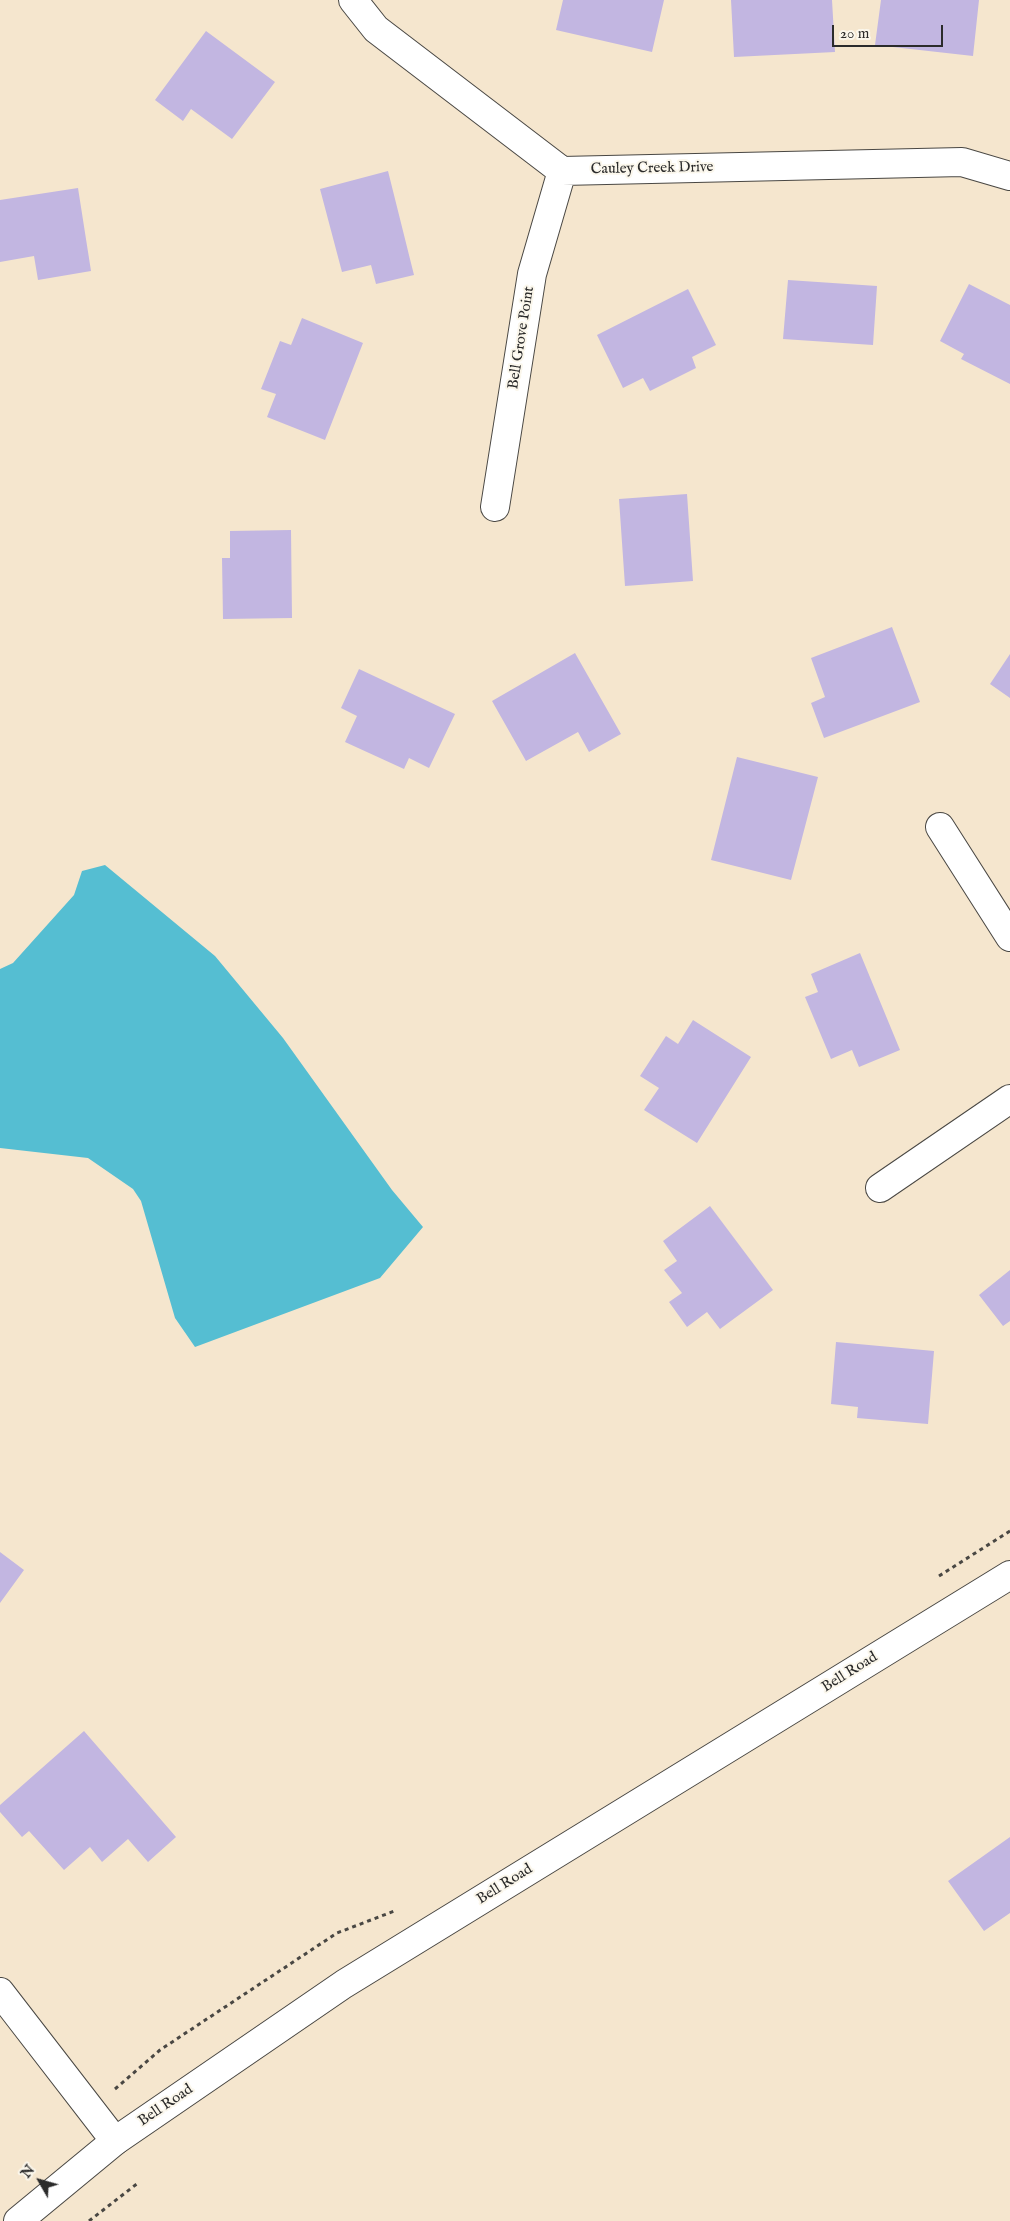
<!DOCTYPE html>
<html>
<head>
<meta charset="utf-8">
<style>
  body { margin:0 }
  #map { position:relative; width:1010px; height:2221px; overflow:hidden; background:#f5e6ce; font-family:"IM FELL English",serif }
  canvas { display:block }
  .north { position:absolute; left:15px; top:2156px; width:50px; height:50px; -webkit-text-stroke:4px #fbf7ec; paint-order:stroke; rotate:308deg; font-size:14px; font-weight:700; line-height:20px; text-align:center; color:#2b2b2b }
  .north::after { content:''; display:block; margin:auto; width:18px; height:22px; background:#2b2b2b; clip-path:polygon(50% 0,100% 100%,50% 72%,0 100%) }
  .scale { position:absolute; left:832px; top:25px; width:111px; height:22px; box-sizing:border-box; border:2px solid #2b2b2b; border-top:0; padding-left:6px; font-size:15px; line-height:18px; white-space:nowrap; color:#2b2b2b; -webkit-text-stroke:4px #fbf7ec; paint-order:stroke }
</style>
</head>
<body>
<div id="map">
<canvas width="1010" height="2221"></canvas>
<div class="north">N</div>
<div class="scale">20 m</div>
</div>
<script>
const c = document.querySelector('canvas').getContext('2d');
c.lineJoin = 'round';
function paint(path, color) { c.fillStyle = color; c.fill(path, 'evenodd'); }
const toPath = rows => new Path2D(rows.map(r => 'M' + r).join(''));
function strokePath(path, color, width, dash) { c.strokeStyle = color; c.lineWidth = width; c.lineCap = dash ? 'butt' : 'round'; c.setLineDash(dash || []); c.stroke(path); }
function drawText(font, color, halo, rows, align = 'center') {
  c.font = font + ' "IM FELL English",serif'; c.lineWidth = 4; c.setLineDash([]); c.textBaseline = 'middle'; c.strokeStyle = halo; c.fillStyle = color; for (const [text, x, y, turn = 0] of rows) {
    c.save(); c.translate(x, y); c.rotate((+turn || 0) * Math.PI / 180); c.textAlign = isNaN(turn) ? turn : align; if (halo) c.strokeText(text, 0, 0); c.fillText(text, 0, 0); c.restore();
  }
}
const water = toPath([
  [105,865,215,956,283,1038,392,1190,423,1227,380,1278,195,1347,175,1318,141,1201,133,1189,88,1158,0,1148,0,969,13,963,74,895,82,871]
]);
const building = toPath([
  [563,0,664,0,652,52,556,30],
  [731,0,832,0,835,52,734,57],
  [881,0,979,0,973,56,875,45],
  [206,31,275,82,232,139,191,109,183,121,155,100],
  [388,171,414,275,376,284,371,265,342,272,320,189],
  [78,188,91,271,38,280,34,256,0,262,0,200],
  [788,280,877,286,873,345,783,339],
  [969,284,1010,305,1010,384,961,359,964,354,940,341],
  [688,289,716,345,692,357,696,368,650,391,643,378,623,388,597,335],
  [302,318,363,343,325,440,267,417,276,394,261,389,280,341,291,345],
  [687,494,693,581,625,586,619,499],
  [291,530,292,618,223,619,222,558,230,558,230,531],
  [892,627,920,702,824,738,811,703,825,697,811,658],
  [575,653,621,734,589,752,578,732,526,761,492,701],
  [1010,654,1010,698,990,684],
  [359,669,455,714,429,768,409,758,404,769,345,742,357,716,341,708],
  [737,757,818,777,791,880,711,860],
  [860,953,900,1050,859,1067,852,1050,831,1059,805,997,818,992,811,974],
  [693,1020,751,1057,697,1143,644,1110,659,1088,640,1076,666,1036,678,1044],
  [710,1206,773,1290,720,1329,707,1312,687,1327,669,1302,682,1293,664,1270,677,1261,663,1241],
  [1010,1270,1010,1321,1003,1326,979,1295],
  [836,1342,934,1351,928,1424,857,1418,858,1407,831,1404],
  [0,1552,24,1570,0,1603],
  [84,1731,176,1837,148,1862,128,1839,102,1862,90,1847,64,1870,29,1831,22,1837,0,1812,0,1805],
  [1010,1837,1010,1913,984,1931,948,1881]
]);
const path = toPath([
  [939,1576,1010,1531],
  [115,2089,160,2050,337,1933,397,1910],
  [89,2221,138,2183]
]);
const street = toPath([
  [353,0,376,29,562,171,962,162,1010,176],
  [495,507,532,274,562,171],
  [940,827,1010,937],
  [880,1188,1010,1099],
  [0,1992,115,2141]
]);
const secondary = toPath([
  [18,2221,115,2141,344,1984,1010,1575]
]);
const streetNames = [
  ["Cauley Creek Drive",652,169,-1],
  ["Bell Grove Point",522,338,-81],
  ["Bell Road",850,1673,-32],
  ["Bell Road",505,1885,-32],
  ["Bell Road",166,2106,-34]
];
paint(water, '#55bed2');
paint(building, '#c2b6e1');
strokePath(street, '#494743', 30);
strokePath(secondary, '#494743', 30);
strokePath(path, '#494743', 3, [4, 4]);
strokePath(street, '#fff', 28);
strokePath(secondary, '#fff', 28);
drawText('15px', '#2b2b2b', '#fbf7ec', streetNames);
</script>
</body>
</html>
